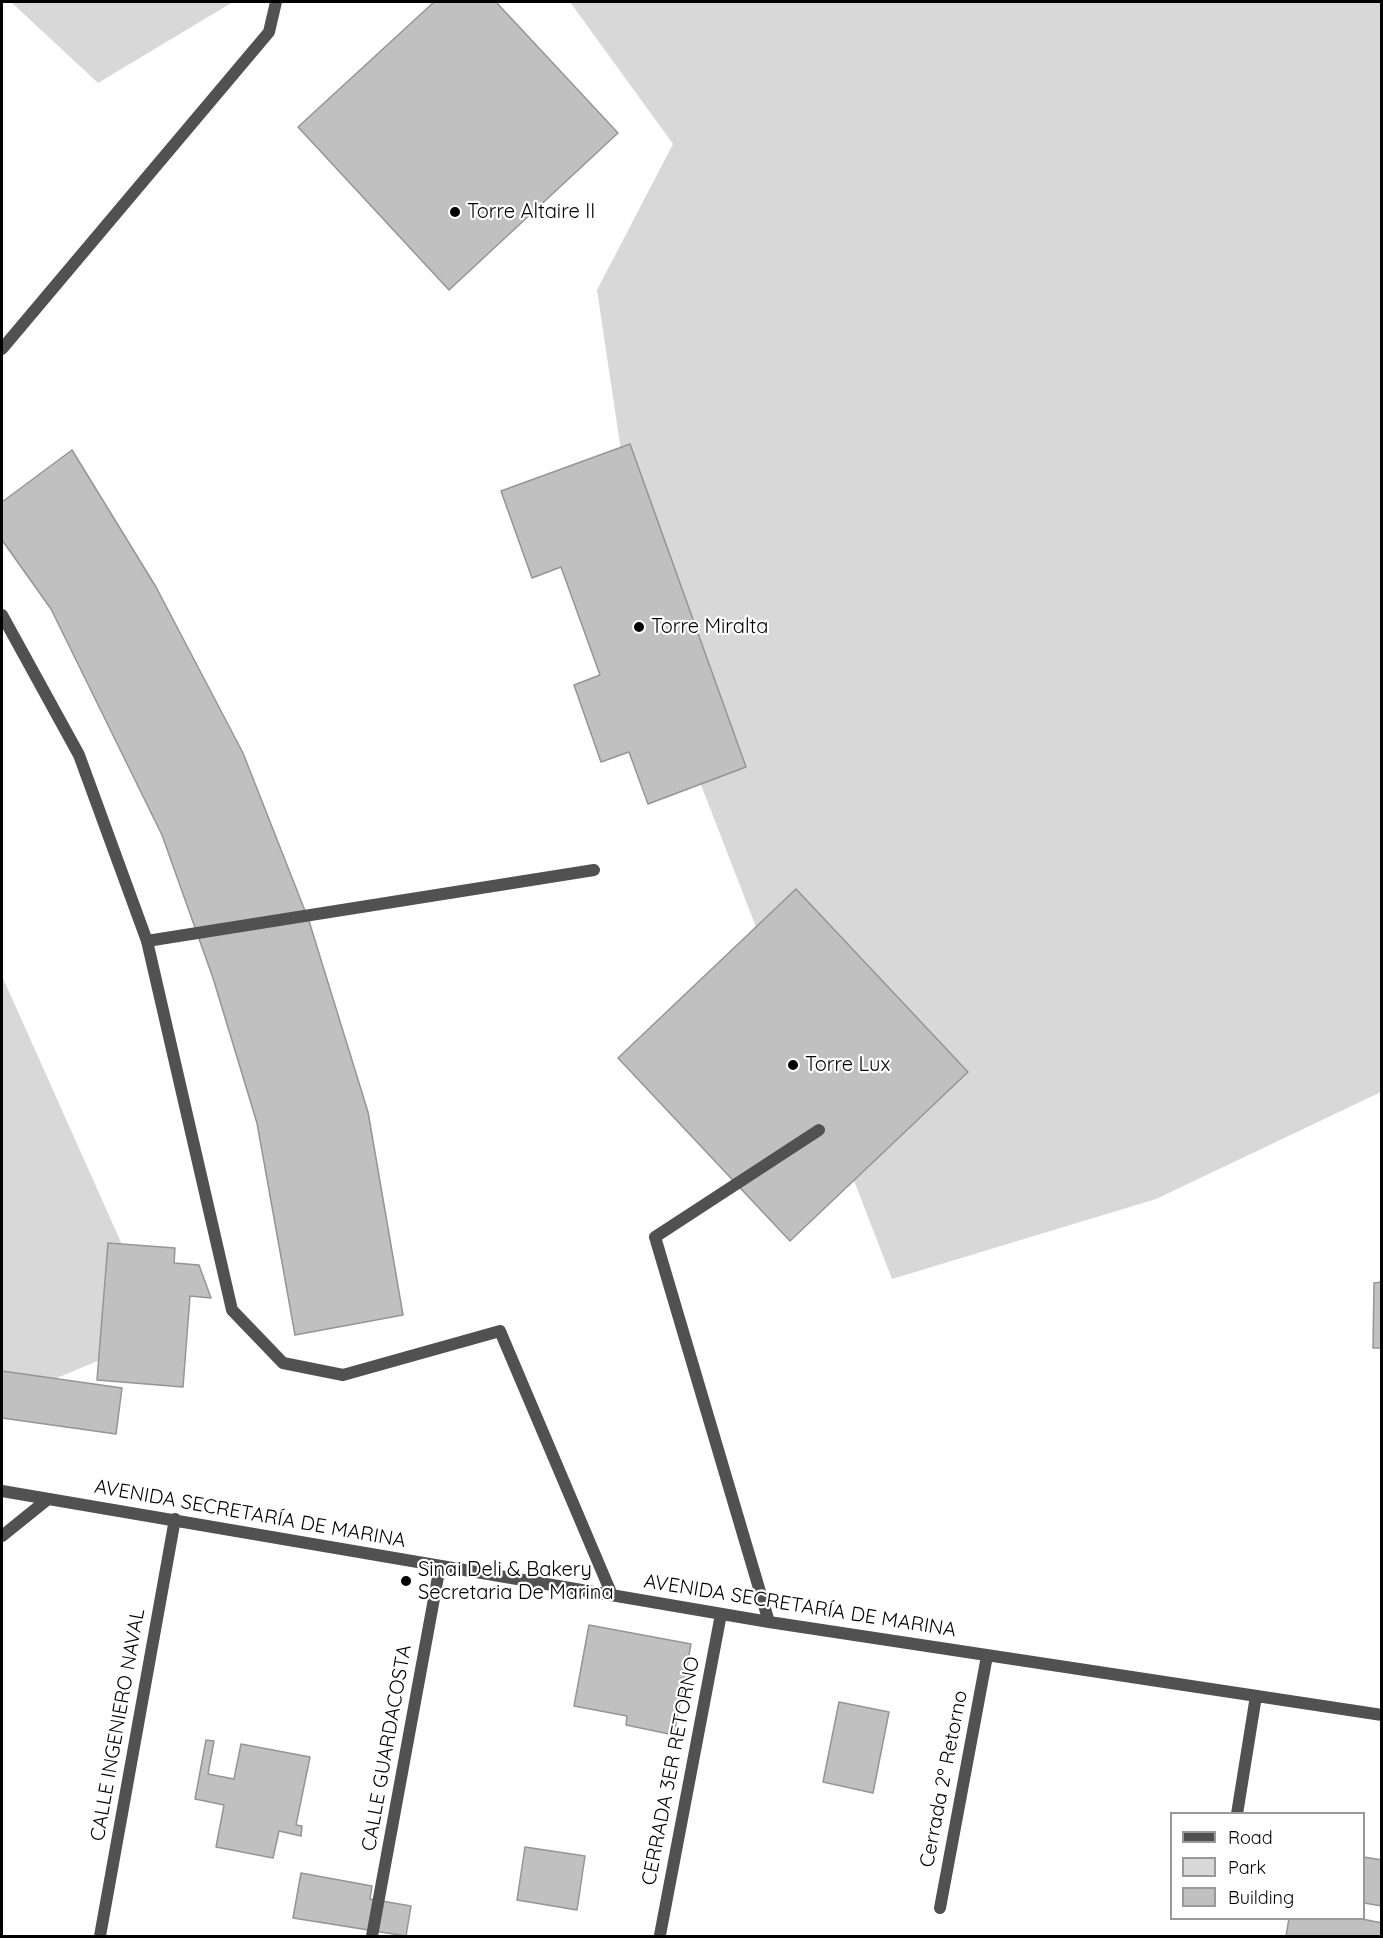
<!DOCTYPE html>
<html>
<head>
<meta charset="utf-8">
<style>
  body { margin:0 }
  #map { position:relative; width:1383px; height:1938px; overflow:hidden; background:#fff; font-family:Quicksand,sans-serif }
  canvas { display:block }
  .frame { position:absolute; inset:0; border:3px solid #000; pointer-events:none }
  .legend { position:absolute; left:1170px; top:1812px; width:195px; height:108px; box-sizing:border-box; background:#fff; border:2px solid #999; margin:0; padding:8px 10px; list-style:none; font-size:18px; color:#000 }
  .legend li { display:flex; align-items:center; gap:12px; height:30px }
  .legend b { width:30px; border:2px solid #999 }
</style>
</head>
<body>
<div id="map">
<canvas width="1383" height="1938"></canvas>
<div class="frame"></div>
<ul class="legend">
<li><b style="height:8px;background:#515151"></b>Road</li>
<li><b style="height:16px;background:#d8d8d8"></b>Park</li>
<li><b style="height:16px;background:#c0c0c0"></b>Building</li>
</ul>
</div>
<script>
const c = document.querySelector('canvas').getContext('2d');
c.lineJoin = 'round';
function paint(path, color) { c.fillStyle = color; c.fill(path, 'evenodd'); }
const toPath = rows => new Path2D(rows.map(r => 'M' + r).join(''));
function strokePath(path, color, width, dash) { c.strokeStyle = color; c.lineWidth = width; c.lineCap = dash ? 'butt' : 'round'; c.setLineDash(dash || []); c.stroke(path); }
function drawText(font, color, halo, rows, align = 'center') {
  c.font = font + ' Quicksand,sans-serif'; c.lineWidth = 4.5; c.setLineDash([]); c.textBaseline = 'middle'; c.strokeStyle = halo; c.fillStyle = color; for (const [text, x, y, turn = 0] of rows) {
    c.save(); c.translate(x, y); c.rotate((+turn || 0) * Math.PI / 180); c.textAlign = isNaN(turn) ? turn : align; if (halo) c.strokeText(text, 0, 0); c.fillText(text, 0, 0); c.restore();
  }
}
const green = toPath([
  [11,2,233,2,98,83],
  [570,2,1381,2,1381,1092,1156,1199,892,1279,652,658,597,290,673,144],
  [2,976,162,1334,2,1401]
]);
const building = toPath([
  [434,2,496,2,618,133,449,290,298,127,434,2],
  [630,444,746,767,648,804,629,752,601,762,574,685,600,675,561,567,532,578,501,491,630,444],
  [72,450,156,587,243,753,309,921,368,1112,403,1315,295,1335,257,1123,213,978,162,835,51,609,2,540,2,502,72,450],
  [796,889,968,1072,790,1241,618,1058,796,889],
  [108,1243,175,1248,174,1263,199,1265,211,1298,190,1296,183,1387,97,1380,108,1243],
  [1382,1282,1382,1348,1373,1348,1374,1283,1382,1282],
  [2,1371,122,1388,116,1434,2,1418,2,1371],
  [589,1625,691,1644,674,1735,626,1725,627,1716,574,1706,589,1625],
  [839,1702,889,1712,873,1793,823,1782,839,1702],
  [206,1740,214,1741,208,1774,234,1779,241,1744,310,1757,296,1825,302,1826,301,1836,279,1831,273,1858,216,1847,224,1805,195,1799,206,1740],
  [525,1847,585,1856,577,1910,517,1900,525,1847],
  [1364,1857,1382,1860,1382,1906,1364,1903,1364,1857],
  [301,1873,372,1886,370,1899,411,1906,406,1936,293,1918,301,1873],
  [1289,1918,1357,1918,1382,1923,1382,1936,1286,1936,1289,1918]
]);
const service = toPath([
  [147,941,594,870],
  [2,1536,48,1499]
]);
const minor = toPath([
  [2,349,269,32,276,2],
  [2,615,79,755,147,941,232,1310,283,1363,343,1375,500,1331,612,1595],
  [2,1491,769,1622,1382,1715],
  [769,1622,655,1237,819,1130],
  [1237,1814,1256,1696],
  [940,1908,987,1656],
  [660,1935,721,1614],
  [100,1936,175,1519],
  [372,1936,440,1566]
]);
const markers = [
  [455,212,6,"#000"],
  [639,627,6,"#000"],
  [793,1065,6,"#000"],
  [406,1581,6,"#000"]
];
const poiNames = [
  ["Torre Altaire II",467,212],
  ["Torre Miralta",651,627],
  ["Torre Lux",805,1065],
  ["Sinai Deli & Bakery",418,1570],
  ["Secretaria De Marina",418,1593]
];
const streetNames = [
  ["AVENIDA SECRETARÍA DE MARINA",250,1514,10],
  ["AVENIDA SECRETARÍA DE MARINA",800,1606,9],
  ["CALLE INGENIERO NAVAL",118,1725,-80],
  ["CALLE GUARDACOSTA",387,1748,-80],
  ["CERRADA 3ER RETORNO",671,1771,-79],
  ["Cerrada 2º Retorno",944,1779,-79]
];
paint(green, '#d8d8d8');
paint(building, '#c0c0c0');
strokePath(building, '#959595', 1.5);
strokePath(service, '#515151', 12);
strokePath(minor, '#515151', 12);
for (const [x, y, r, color] of markers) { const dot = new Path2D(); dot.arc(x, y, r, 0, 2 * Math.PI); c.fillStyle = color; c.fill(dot); strokePath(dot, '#fff', 2); }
drawText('20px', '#000', '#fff', poiNames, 'left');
drawText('20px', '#000', '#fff', streetNames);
</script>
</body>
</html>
